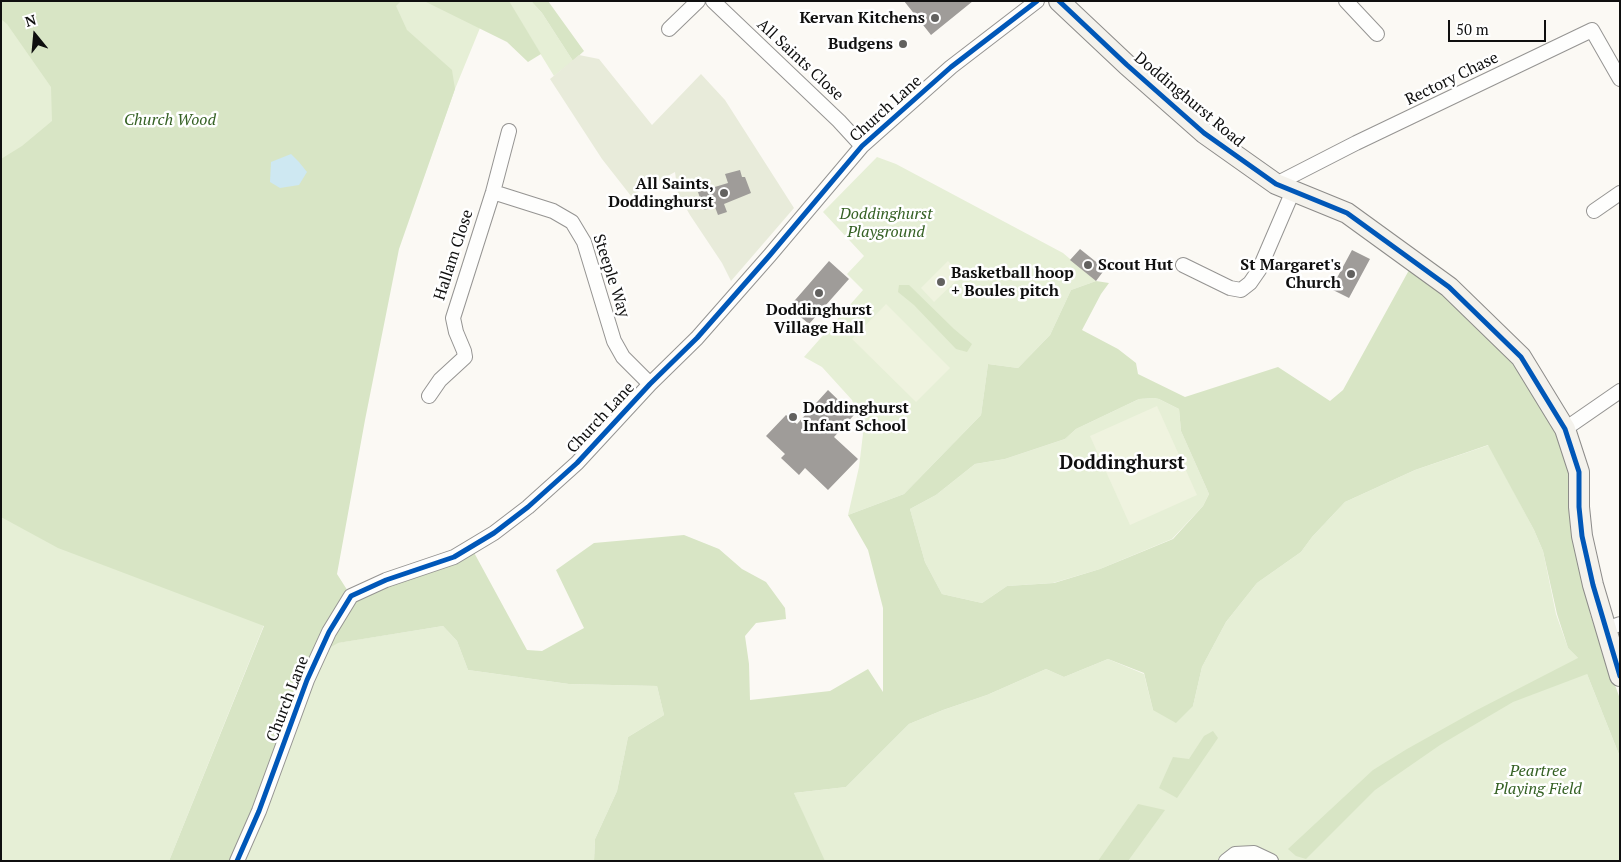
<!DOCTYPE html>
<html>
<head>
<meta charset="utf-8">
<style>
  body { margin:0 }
  #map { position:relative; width:1621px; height:862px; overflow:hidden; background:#fbf9f4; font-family:"PT Serif",serif }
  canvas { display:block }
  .frame { position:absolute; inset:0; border:2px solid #0f0f0f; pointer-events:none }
  .north { position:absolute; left:10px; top:10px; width:50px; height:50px; -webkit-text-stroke:4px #fff; paint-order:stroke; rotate:343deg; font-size:14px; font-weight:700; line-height:20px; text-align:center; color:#0f0f0f }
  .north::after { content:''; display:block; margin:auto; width:18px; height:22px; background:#0f0f0f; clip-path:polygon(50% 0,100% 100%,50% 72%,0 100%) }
  .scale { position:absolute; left:1448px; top:20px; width:98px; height:22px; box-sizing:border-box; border:2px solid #0f0f0f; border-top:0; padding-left:6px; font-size:15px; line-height:18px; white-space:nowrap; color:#0f0f0f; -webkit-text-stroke:4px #fff; paint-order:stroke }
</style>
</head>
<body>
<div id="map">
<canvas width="1621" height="862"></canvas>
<div class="frame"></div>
<div class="north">N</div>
<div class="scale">50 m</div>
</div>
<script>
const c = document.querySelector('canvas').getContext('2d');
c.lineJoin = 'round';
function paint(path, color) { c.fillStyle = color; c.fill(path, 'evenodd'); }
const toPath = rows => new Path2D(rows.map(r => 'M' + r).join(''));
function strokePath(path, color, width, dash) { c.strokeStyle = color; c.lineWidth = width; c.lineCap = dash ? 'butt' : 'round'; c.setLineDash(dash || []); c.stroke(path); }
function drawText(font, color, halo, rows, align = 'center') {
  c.font = font + ' "PT Serif",serif'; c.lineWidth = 5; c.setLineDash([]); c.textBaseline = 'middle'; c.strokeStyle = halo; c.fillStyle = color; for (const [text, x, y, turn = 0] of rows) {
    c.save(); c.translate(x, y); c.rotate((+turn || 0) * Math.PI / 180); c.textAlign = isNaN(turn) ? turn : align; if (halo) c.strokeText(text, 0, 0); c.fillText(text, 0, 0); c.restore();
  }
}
const green = toPath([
  [1,1,481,1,480,28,455,89,264,625,169,861,1,861],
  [508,1,531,1,542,13,573,61,554,76],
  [877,157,896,164,1063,253,1096,281,1071,290,1050,335,1018,368,988,364,981,415,904,494,848,515,859,467,863,434,852,400,822,367,804,357,863,290,847,274,864,256,823,212],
  [1154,398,1159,399,1179,409,1181,431,1209,494,1203,506,1172,539,1100,569,1053,583,1007,586,982,603,942,594,925,562,910,509,936,495,975,464,1005,459,1065,439,1076,429,1139,399],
  [1489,445,1534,530,1543,551,1556,614,1568,648,1578,658,1587,674,1620,757,1620,861,825,861,820,854,794,793,846,787,909,724,943,710,987,695,1046,669,1064,677,1108,659,1144,674,1153,710,1193,706,1202,667,1226,622,1257,583,1301,552,1312,537,1345,502,1415,470],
  [443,626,457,641,468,670,569,684,657,686,664,715,628,737,617,791,595,839,594,861,237,861,319,654,337,643]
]);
const forest = toPath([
  [1,1,401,1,396,6,407,30,452,70,455,89,399,249,365,420,337,574,351,596,471,547,527,650,542,651,584,628,556,570,594,543,684,535,719,549,742,569,766,582,785,608,786,619,756,623,745,636,749,664,750,700,830,691,868,669,883,692,883,608,868,550,848,515,904,494,981,415,988,364,1018,368,1050,335,1071,290,1096,281,1109,283,1101,294,1082,330,1118,349,1136,363,1138,374,1185,397,1278,367,1330,401,1343,390,1414,261,1521,357,1565,429,1582,536,1590,614,1620,699,1620,757,1587,674,1513,702,1440,745,1375,790,1306,859,1296,856,1288,849,1373,770,1407,749,1475,711,1578,658,1568,648,1557,614,1543,551,1534,530,1488,445,1415,470,1345,502,1312,537,1301,552,1257,583,1226,622,1202,667,1193,706,1176,723,1153,710,1144,673,1108,659,1064,677,1046,669,987,695,943,710,909,724,846,787,794,793,825,861,594,861,595,839,617,791,628,737,664,715,657,686,569,684,468,670,457,641,443,626,338,643,319,654,237,861,169,861,264,626,58,548,1,517,1,159,22,146,52,121,51,87,7,24,1,19],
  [1154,398,1159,399,1179,409,1181,431,1209,494,1203,506,1173,539,1100,569,1054,583,1007,586,982,603,942,594,925,562,910,509,936,495,975,464,1005,459,1065,439,1076,429,1139,399],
  [424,1,509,1,541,54,528,62,507,42],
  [531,1,548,1,584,51,573,61,542,13],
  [899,285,909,285,954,329,972,344,967,352,956,349,914,305,898,292],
  [1213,731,1218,738,1177,798,1159,788,1173,757,1189,759,1204,736],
  [1138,804,1165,810,1128,861,1098,861]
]);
const cemetery = toPath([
  [579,55,599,59,652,125,701,74,725,100,794,208,731,281,722,263,690,215,678,194,675,172,631,196,602,159,550,79]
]);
const pitch = toPath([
  [948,261,962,275,934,302,921,288],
  [886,304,950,368,916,402,852,339],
  [1157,406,1197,495,1130,525,1090,436]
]);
const water = toPath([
  [291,154,299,162,307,172,299,185,280,188,270,182,271,162]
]);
const building = toPath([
  [904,1,973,1,931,35],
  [740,170,742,177,745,177,751,193,724,204,727,212,718,215,715,207,704,210,698,192,728,183,725,174],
  [1080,249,1105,269,1096,281,1070,260],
  [1352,250,1370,259,1349,298,1331,289],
  [829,261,849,279,809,324,789,307],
  [828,390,854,415,834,437,858,459,828,490,805,468,799,475,781,458,785,454,766,436,786,415,797,424]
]);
const street = toPath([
  [713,1,839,121,862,146],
  [1346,1,1377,34],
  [669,29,698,1],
  [1276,184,1356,143,1592,30,1620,79],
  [493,192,553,211,572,222,584,242,614,341,623,357,650,384],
  [1594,211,1620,193],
  [1183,265,1230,288,1241,290,1250,283,1259,270,1293,191],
  [429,396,440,380,465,357,464,351,456,332,453,318,493,192,509,131],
  [1565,429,1620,391],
  [1606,629,1620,624],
  [237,861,259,811,307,680,329,632,351,596,386,580,454,557,494,533,528,507,577,463,650,384,697,338,770,255,862,146,951,67,1037,1],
  [1226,861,1235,854,1254,853,1271,861]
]);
const secondary = toPath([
  [1059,1,1127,65,1204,133,1276,184,1347,213,1449,287,1521,357,1565,429,1579,472,1579,507,1582,536,1593,585,1620,676]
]);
const cycleway = toPath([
  [1059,1,1127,65,1204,133,1276,184,1347,213,1449,287,1521,357,1565,429,1579,472,1579,507,1582,536,1593,585,1620,676],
  [237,861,259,811,307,680,329,632,351,596,386,580,454,557,494,533,528,507,577,463,650,384,697,338,770,255,862,146,951,67,1037,1]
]);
const markers = [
  [935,18,5,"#62615f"],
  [903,44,5,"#62615f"],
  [724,193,5,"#62615f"],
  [1088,265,5,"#62615f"],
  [1351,274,5,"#62615f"],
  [941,282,5,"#62615f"],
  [819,293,5,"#62615f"],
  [793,417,5,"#62615f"]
];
const poiNames = [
  ["Kervan Kitchens",925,18],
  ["Budgens",893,44],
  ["All Saints,",714,184],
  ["Doddinghurst",714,202],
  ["Scout Hut",1098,265,"left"],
  ["St Margaret's",1341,265],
  ["Church",1341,283],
  ["Basketball hoop",951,273,"left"],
  ["+ Boules pitch",951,291,"left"],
  ["Doddinghurst",819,310,"center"],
  ["Village Hall",819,328,"center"],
  ["Doddinghurst",803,408,"left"],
  ["Infant School",803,426,"left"]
];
const streetNames = [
  ["All Saints Close",800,60,43],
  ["Rectory Chase",1452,79,-26],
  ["Doddinghurst Road",1189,100,40],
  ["Church Lane",886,109,-42],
  ["Hallam Close",454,255,-72],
  ["Steeple Way",611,276,72],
  ["Church Lane",601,418,-47],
  ["Church Lane",288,699,-69]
];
const parkNames = [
  ["Church Wood",170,120],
  ["Doddinghurst",886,214],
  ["Playground",886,232],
  ["Peartree",1538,771],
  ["Playing Field",1538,789]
];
const quarterNames = [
  ["Doddinghurst",1122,464]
];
paint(green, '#e6efd6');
paint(forest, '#d8e5c5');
paint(cemetery, '#e8ebda');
paint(pitch, '#eff3df');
paint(water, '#cee8f2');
paint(building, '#9f9c99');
strokePath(street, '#959492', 16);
strokePath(secondary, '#8c8b89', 22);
strokePath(street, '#fefefd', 14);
strokePath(secondary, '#f4f2ec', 20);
strokePath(cycleway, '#0057b8', 5);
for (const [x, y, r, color] of markers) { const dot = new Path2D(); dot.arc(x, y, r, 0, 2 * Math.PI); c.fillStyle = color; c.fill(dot); strokePath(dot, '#fff', 2); }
drawText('bold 16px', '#0f0f0f', '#fff', poiNames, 'right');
drawText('16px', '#0f0f0f', '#fff', streetNames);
drawText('italic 16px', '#356124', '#fff', parkNames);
drawText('bold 19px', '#0f0f0f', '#fff', quarterNames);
</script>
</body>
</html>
